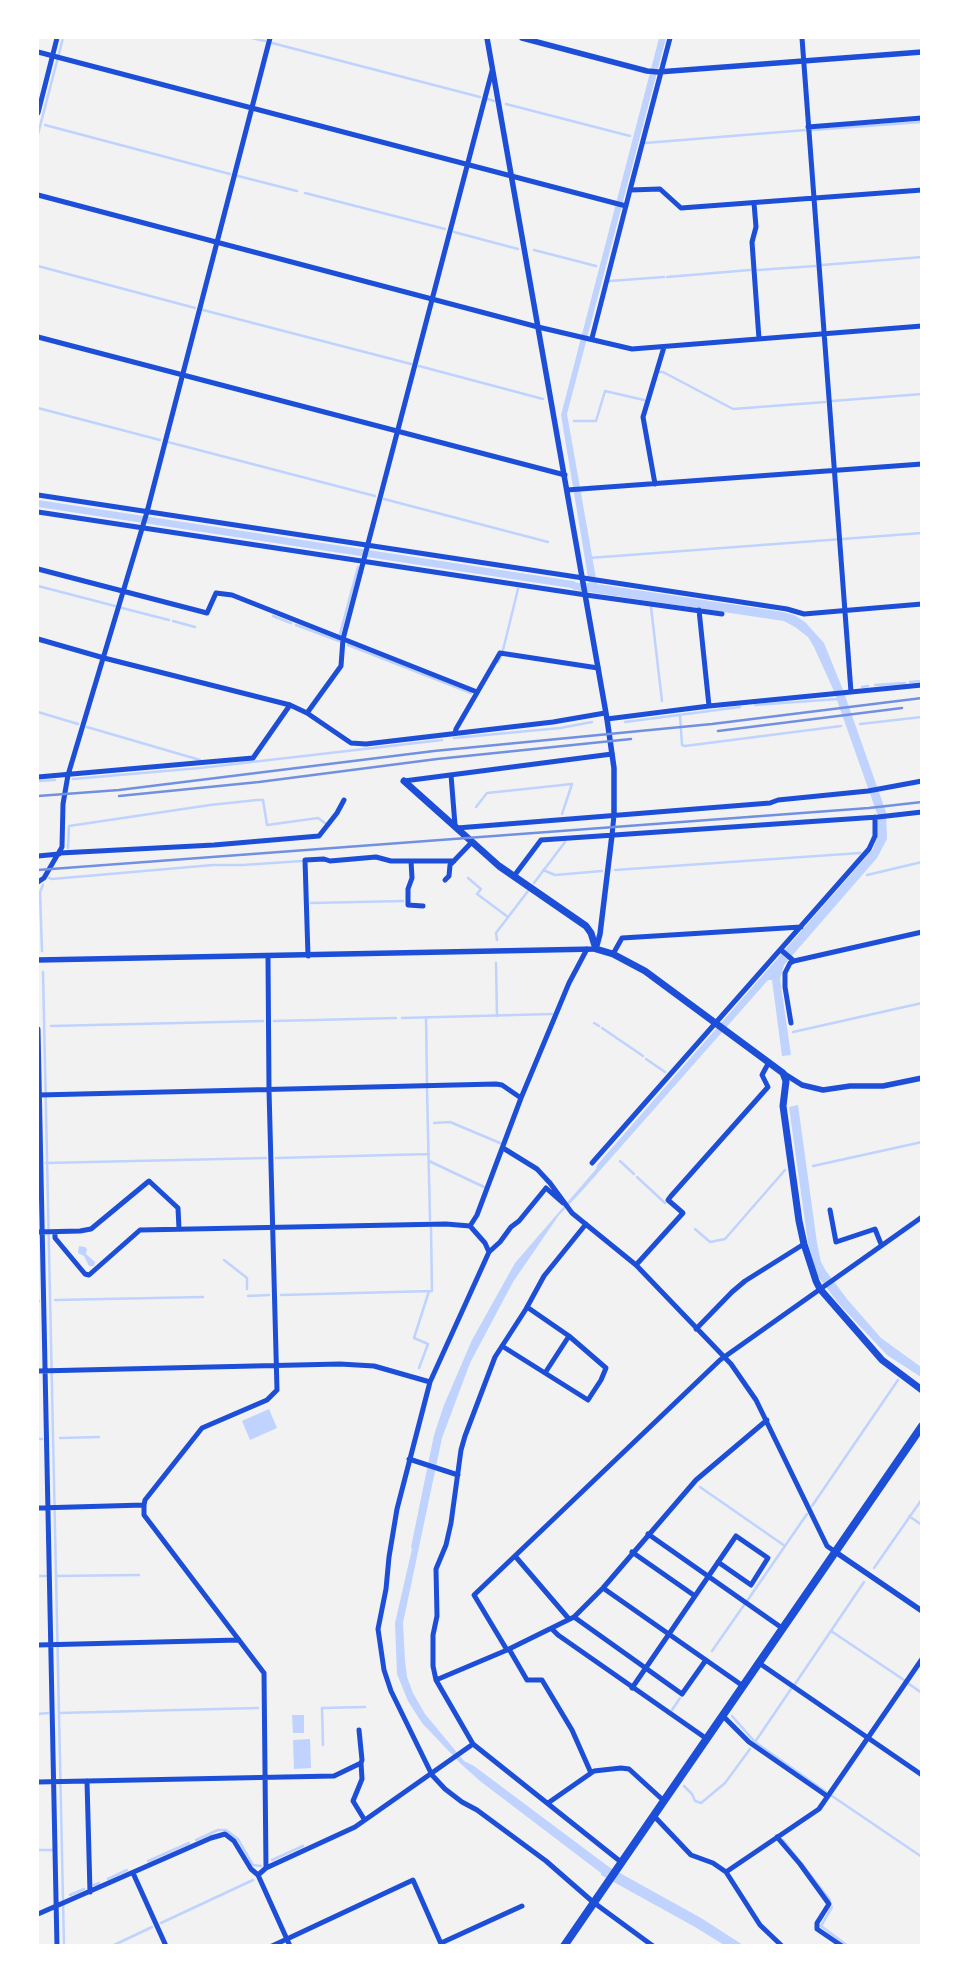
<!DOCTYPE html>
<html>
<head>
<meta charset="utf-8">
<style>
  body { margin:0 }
  #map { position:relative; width:959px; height:1983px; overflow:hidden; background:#f2f2f2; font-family:Merriweather,serif }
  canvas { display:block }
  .frame { position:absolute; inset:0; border:39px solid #fff; pointer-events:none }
</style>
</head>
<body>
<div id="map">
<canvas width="959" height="1983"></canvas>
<div class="frame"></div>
</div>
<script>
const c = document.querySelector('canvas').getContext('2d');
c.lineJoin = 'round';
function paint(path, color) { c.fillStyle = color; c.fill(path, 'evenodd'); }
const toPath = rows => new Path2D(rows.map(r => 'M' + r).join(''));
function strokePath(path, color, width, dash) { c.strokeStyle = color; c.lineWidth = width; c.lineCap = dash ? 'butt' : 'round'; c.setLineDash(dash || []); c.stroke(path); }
const water = toPath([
  [659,38,666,38,567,414,597,584,783,612,794,615,805,622,824,643,843,690,886,812,887,839,877,858,784,965,780,979,791,1055,782,1056,772,980,768,980,581,1192,559,1215,513,1282,470,1363,442,1438,403,1623,405,1661,407,1677,413,1693,425,1714,464,1761,474,1766,609,1867,701,1918,743,1945,724,1945,695,1927,601,1875,601,1873,480,1781,461,1764,422,1723,408,1701,397,1674,395,1623,412,1549,411,1547,434,1435,444,1405,472,1340,515,1263,596,1169,597,1165,873,849,877,838,877,820,879,819,833,689,814,647,808,637,795,627,784,621,575,590,571,588,38,507,38,500,573,581,578,583,589,583,561,415],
  [798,1105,817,1243,821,1262,826,1271,847,1299,881,1338,921,1367,921,1377,887,1355,838,1303,817,1275,808,1243,789,1107],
  [79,1246,85,1247,87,1249,86,1254,95,1262,94,1266,89,1266,84,1256,78,1253],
  [269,1409,277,1428,250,1440,242,1421],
  [292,1715,304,1715,304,1733,293,1733],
  [310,1739,311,1768,294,1769,293,1740]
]);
const stream = toPath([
  [252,38,265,41],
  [272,43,480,97],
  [488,99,494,101],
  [506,104,630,136],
  [45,125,230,174],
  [812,130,922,122],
  [38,134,63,38],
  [645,143,806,130],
  [238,176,297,191],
  [305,193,445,229],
  [454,232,518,249],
  [534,250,596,266],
  [822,265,922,257],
  [38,266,195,308],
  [758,270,815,266],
  [667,277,750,270],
  [610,281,664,277],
  [203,310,411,364],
  [419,366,543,399],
  [660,372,663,372,733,409,825,402],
  [832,401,922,394],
  [38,408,160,440],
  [574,421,596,421,605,391,644,400],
  [168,442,375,496],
  [384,499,548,542],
  [589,558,922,533],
  [38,586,115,606],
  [651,607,662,701],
  [122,608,169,620],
  [273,616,291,623],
  [173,621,195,627],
  [296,625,339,641],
  [340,634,358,567],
  [348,645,471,693],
  [503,650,518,589],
  [498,662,501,656],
  [910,682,921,681],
  [875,685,905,683],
  [862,687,868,686],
  [755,705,838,699],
  [38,712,78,724],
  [680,715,682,745,685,746,841,726],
  [625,722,740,707],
  [860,724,922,717],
  [87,727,200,760],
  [454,738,560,728,592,722],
  [73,779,200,768,442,740],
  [38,781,55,780],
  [476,807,487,793,572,784,562,814],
  [68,848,69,826,210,805,257,800,263,800,267,825,318,818,325,823],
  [543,870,555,875,602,871],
  [615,870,860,853],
  [867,875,922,862],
  [49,878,52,879,213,865,243,865,302,861],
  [468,878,481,889,477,894,508,917],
  [534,883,565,842],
  [311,903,403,901],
  [497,940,496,933,528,891],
  [42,951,40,892,43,885],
  [496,963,497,1016],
  [43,972,64,1946],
  [426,1017,427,1083],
  [402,1018,552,1014],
  [274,1021,396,1018],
  [594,1023,599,1026],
  [51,1026,263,1021],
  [602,1028,643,1056],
  [793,1032,922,1003],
  [646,1059,665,1072],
  [427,1089,430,1220],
  [434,1123,450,1122,500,1143],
  [276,1158,429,1154],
  [429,1161,484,1187],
  [620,1161,634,1174],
  [46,1163,266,1158],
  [813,1166,922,1142],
  [637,1177,665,1203],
  [695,1229,710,1242,725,1239,785,1170],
  [224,1260,247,1278,247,1289],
  [281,1295,432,1291,431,1228],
  [248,1296,269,1295],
  [55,1300,203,1297],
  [38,1301,39,1301],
  [419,1368,428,1344,414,1338,429,1291],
  [60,1438,99,1437],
  [38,1439,42,1439],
  [700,1487,785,1546],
  [812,1506,898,1380],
  [909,1516,922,1525],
  [874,1568,922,1499],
  [38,1576,46,1576],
  [56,1576,139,1575],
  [747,1601,807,1514],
  [831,1631,904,1680],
  [712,1651,744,1605],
  [795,1684,864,1582],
  [909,1684,922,1693],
  [672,1710,680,1698],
  [60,1713,258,1708],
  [38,1714,48,1713],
  [732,1716,755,1742,826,1792],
  [755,1742,791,1689],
  [323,1745,322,1708,365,1707],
  [684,1786,692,1794,695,1801,701,1803,725,1783,750,1749],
  [832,1796,922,1857],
  [196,1840,218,1830,226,1830,238,1839,253,1865,261,1866],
  [783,1840,830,1900],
  [38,1850,52,1850],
  [272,1860,303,1846],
  [148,1861,189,1843],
  [108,1879,127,1870],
  [94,1885,99,1883],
  [70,1895,84,1889],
  [832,1907,821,1926,848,1946],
  [161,1923,253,1880],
  [112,1946,152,1927]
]);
const minor = toPath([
  [802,38,851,692],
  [38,52,626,206],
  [38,113,57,38],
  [808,127,922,118],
  [630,190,670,38],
  [38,195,538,327,632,349,922,326],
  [754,203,756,227,752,242,759,339],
  [38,337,565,475],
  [592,338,630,190,660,189,681,208,922,190],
  [655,484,643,417,664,347],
  [567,490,922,464],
  [38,495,787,609,804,614,922,604],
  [38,512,586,595,722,614],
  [38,569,207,613,216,593,232,595,477,692],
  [699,610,709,706],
  [38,639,104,658,290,705,307,713,351,743,366,744,553,722,605,713],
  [307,713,341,666,343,639,492,71],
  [607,719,709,706,922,685],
  [455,733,456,729,500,653,598,668],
  [451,775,455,825],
  [38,777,253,758,290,705],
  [404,781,612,754],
  [457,828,770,803,778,800,868,791,922,781],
  [612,835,614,815],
  [60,853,214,845,319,836,337,813,344,800],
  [38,856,59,854],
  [411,861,412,878,408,889,408,905,423,906],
  [514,876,541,840,878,817,922,812],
  [445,880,449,876,450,865,471,843],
  [38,882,44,878,62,847,63,804,68,775,147,512,270,38],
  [781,950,794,961],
  [613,954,622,938,801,927],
  [308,956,305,860,324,859,330,861,376,857,391,861,454,861],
  [791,1023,785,987,785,973,790,963,794,961,922,932],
  [38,1029,57,1946],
  [39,1095,496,1084,502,1085,521,1098],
  [503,1148,537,1169,550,1183,572,1213,636,1265,731,1364,756,1400,827,1546,834,1551],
  [592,1163,869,849,875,836,875,817],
  [563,1203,546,1188,519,1221,511,1227,500,1242,489,1252,430,1382,397,1509,389,1557,386,1589,378,1629,384,1670,391,1691,432,1775,445,1789,462,1802,477,1810,546,1861,593,1902,653,1946],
  [830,1210,836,1242,875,1229,881,1244],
  [586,1224,544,1276,526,1309,495,1357,465,1436,461,1450,451,1523,446,1545,436,1569,437,1616,433,1635,433,1666,436,1680,473,1744,621,1862],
  [38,1232,80,1231,91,1229,149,1181,178,1208,179,1229],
  [55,1232,55,1238,85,1274,89,1275,140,1230,446,1224,470,1226],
  [489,1252,485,1243,470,1226,477,1215,521,1098,569,983,587,949],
  [636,1265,683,1213,668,1200,671,1196,768,1087,762,1075,769,1062],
  [527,1307,569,1336],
  [696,1329,732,1292,745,1281,804,1244],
  [502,1346,588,1400,601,1380,606,1368,569,1336,545,1373],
  [38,1371,340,1364,374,1366,430,1382],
  [409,1459,458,1475],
  [38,1508,144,1505],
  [648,1534,782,1628],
  [632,1552,695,1596],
  [515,1556,569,1619],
  [603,1588,743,1686],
  [574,1617,682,1694,706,1660],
  [552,1629,558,1635,707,1739],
  [38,1645,239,1640],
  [509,1649,527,1680,542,1680,572,1730,591,1773],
  [507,1650,474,1595,720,1360,922,1217],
  [759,1663,922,1775],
  [436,1680,507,1650,574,1617,603,1588,696,1480,767,1420],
  [632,1688,669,1634,736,1536,768,1558,751,1585,718,1562],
  [723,1716,749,1742,827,1796],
  [359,1730,362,1760,361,1763,362,1779,353,1801,364,1819],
  [87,1781,90,1892],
  [38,1782,334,1776,361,1763],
  [548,1803,594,1771,621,1768,629,1769,664,1801],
  [654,1816,691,1855,713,1863,726,1872,760,1925,782,1946],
  [777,1837,800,1864,829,1904,817,1923,817,1929,842,1946],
  [266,1868,264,1673,144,1515,144,1505,145,1500,202,1428,267,1400,277,1390,269,1090,268,957],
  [726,1872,819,1809,922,1659],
  [133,1873,166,1946],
  [258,1875,266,1868,355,1827,473,1744],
  [38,1914,211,1838,225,1834,234,1841,251,1869,258,1875,290,1946],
  [441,1943,522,1906],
  [272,1946,413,1880,442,1946]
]);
const tertiary = toPath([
  [487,38,607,719,614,768,614,815],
  [522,38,647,71,658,72,922,52],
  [38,960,596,949,600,934,612,835],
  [783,1073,802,1085,823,1090,850,1086,883,1086,922,1078],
  [834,1551,922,1611]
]);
const secondary = toPath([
  [404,781,499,866,586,926,591,933,596,949,613,954,645,971,783,1073,786,1081,783,1106,799,1221,804,1244,816,1281,820,1289,882,1360,922,1390]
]);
const trunk = toPath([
  [564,1946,922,1426]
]);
const rail = toPath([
  [718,731,902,708],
  [38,796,119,790,434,751,712,724,922,698],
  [119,796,259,782,437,759,631,739],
  [38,870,869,808,922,802]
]);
paint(water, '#bfd3fe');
strokePath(stream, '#bfd3fe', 2.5);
strokePath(minor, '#1d4ed8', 5);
strokePath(tertiary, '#1d4ed8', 5.5);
strokePath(secondary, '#1d4ed8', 7);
strokePath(trunk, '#1d4ed8', 8);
strokePath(rail, '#7290e2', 2.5);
</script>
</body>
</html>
